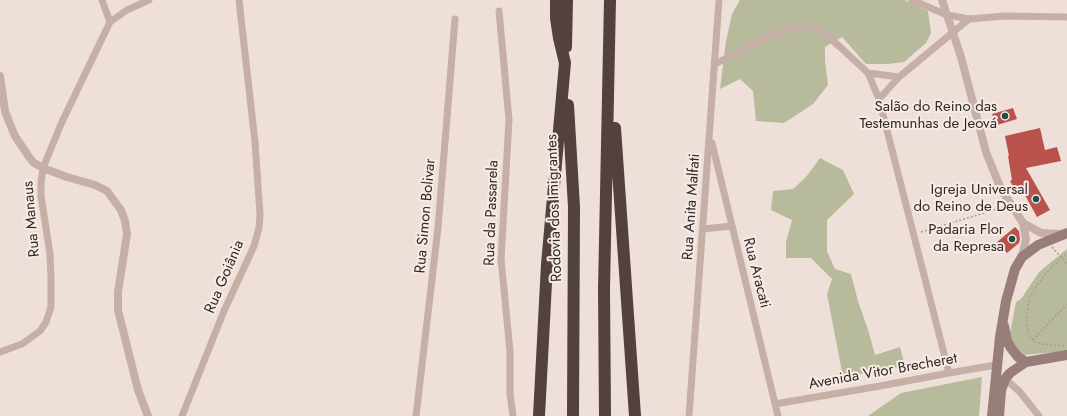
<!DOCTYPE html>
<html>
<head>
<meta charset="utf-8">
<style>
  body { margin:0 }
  canvas { display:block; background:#eee0d9 }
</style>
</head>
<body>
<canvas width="1067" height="416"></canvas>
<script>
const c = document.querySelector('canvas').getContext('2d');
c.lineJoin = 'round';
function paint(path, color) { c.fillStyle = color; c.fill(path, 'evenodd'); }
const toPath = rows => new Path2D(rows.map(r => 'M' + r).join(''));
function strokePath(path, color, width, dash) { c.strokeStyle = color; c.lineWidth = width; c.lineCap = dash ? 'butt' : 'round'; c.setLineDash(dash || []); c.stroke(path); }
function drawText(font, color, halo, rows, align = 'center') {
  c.font = font + ' Jost,sans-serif'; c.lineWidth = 4; c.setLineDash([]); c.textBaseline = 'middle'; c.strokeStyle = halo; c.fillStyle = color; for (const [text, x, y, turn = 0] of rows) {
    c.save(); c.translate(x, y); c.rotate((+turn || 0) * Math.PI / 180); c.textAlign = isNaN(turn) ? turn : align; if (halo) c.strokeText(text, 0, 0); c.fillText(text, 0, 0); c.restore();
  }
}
const green = toPath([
  [740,0,905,0,928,11,931,33,926,43,904,62,888,64,866,64,842,37,825,47,825,61,828,85,813,104,784,123,756,121,753,91,740,79,720,89,726,41,732,14],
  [820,158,843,170,854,194,827,220,827,251,835,269,851,274,858,301,869,333,875,355,900,347,905,366,843,377,827,294,832,279,811,258,786,258,786,242,792,220,771,210,773,191,793,189,806,177],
  [1067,249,1067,351,1024,355,1018,353,1012,345,1010,333,1016,302,1021,299,1039,272],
  [982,377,979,416,868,416,901,393]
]);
const building = toPath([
  [1013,108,1017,119,997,125,992,114],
  [1040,128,1045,150,1057,147,1061,161,1026,168,1050,210,1037,217,1020,186,1014,188,1010,181,1012,180,1008,156,1009,156,1005,136],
  [1015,227,1019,231,1020,239,1019,243,1007,253,997,242]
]);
const path = toPath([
  [921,232,1004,207],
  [1052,247,1067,264],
  [1033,340,1067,304],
  [1064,346,1042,344,1035,342,1030,337,1026,323,1029,298,1035,289,1044,275,1067,253]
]);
const minor = toPath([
  [102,0,110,22],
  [912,0,947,15,969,19,1005,16,1067,17],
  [499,11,509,120,501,259,510,351,510,394,513,416],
  [715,64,771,35,798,26,808,26,824,33,840,47,868,73,879,99,949,373],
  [868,73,899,77],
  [879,99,899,77,969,19],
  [712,143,778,416],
  [703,229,732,226],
  [0,352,22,344,40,331,46,322,51,307,51,278,50,254,41,196,41,183,43,168,61,124,110,22,127,10,149,0],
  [1005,379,1019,391,1039,416],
  [775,404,880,386,949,373,996,365],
  [182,416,224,311,254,246,259,228,260,215,255,142,239,0],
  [416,416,438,228,455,19],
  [689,416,719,0]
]);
const tertiary = toPath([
  [942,0,961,57,986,152,1001,189,1023,223,1026,239,1022,257],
  [0,76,5,111,10,124,15,136,29,157,34,163,43,168,67,177,95,185,107,191,121,210,125,221,127,234,118,292,118,310,138,390,148,416],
  [1023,223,1041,233,1062,234]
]);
const secondary = toPath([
  [1004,326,1007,341,1011,348,1018,357,1026,362],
  [992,416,1000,337,1006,301,1015,269,1022,257,1038,245,1067,233],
  [999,416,1001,391,1005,379,1010,373,1026,362,1067,355]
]);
const motorway = toPath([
  [566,47,567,0],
  [568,105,574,207,573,416],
  [615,128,635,416],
  [539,416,547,264,565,63,559,38,556,18,556,0],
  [605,416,604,289,610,0]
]);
const markers = [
  [1005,116,4,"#204f49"],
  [1036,199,4,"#204f49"],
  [1012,239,4,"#204f49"]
];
const poiNames = [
  ["Salão do Reino das",997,107],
  ["Testemunhas de Jeová",997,124],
  ["Igreja Universal",1028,190],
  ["do Reino de Deus",1028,207],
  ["Padaria Flor",1004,230],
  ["da Represa",1004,247]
];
const streetNames = [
  ["Rua Anita Malfati",692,207,-86],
  ["Rodovia dos Imigrantes",555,208,-92],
  ["Rua da Passarela",492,213,-88],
  ["Rua Simon Bolivar",426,216,-85],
  ["Rua Manaus",32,219,-95],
  ["Rua Aracati",756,273,76],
  ["Rua Goiânia",225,277,-67],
  ["Avenida Vitor Brecheret",883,372,-10]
];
paint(green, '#b7bb9b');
paint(building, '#ba524c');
strokePath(path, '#b09991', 1.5, [2, 2]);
strokePath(minor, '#c5afa7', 7);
strokePath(tertiary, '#c5afa7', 8);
strokePath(secondary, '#987e78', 10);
strokePath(motorway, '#52413e', 12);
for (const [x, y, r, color] of markers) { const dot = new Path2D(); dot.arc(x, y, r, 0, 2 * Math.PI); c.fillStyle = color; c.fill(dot); strokePath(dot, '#f7ebe5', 1.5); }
drawText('15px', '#322826', '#f7ebe5', poiNames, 'right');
drawText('15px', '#322826', '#f7ebe5', streetNames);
</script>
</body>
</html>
